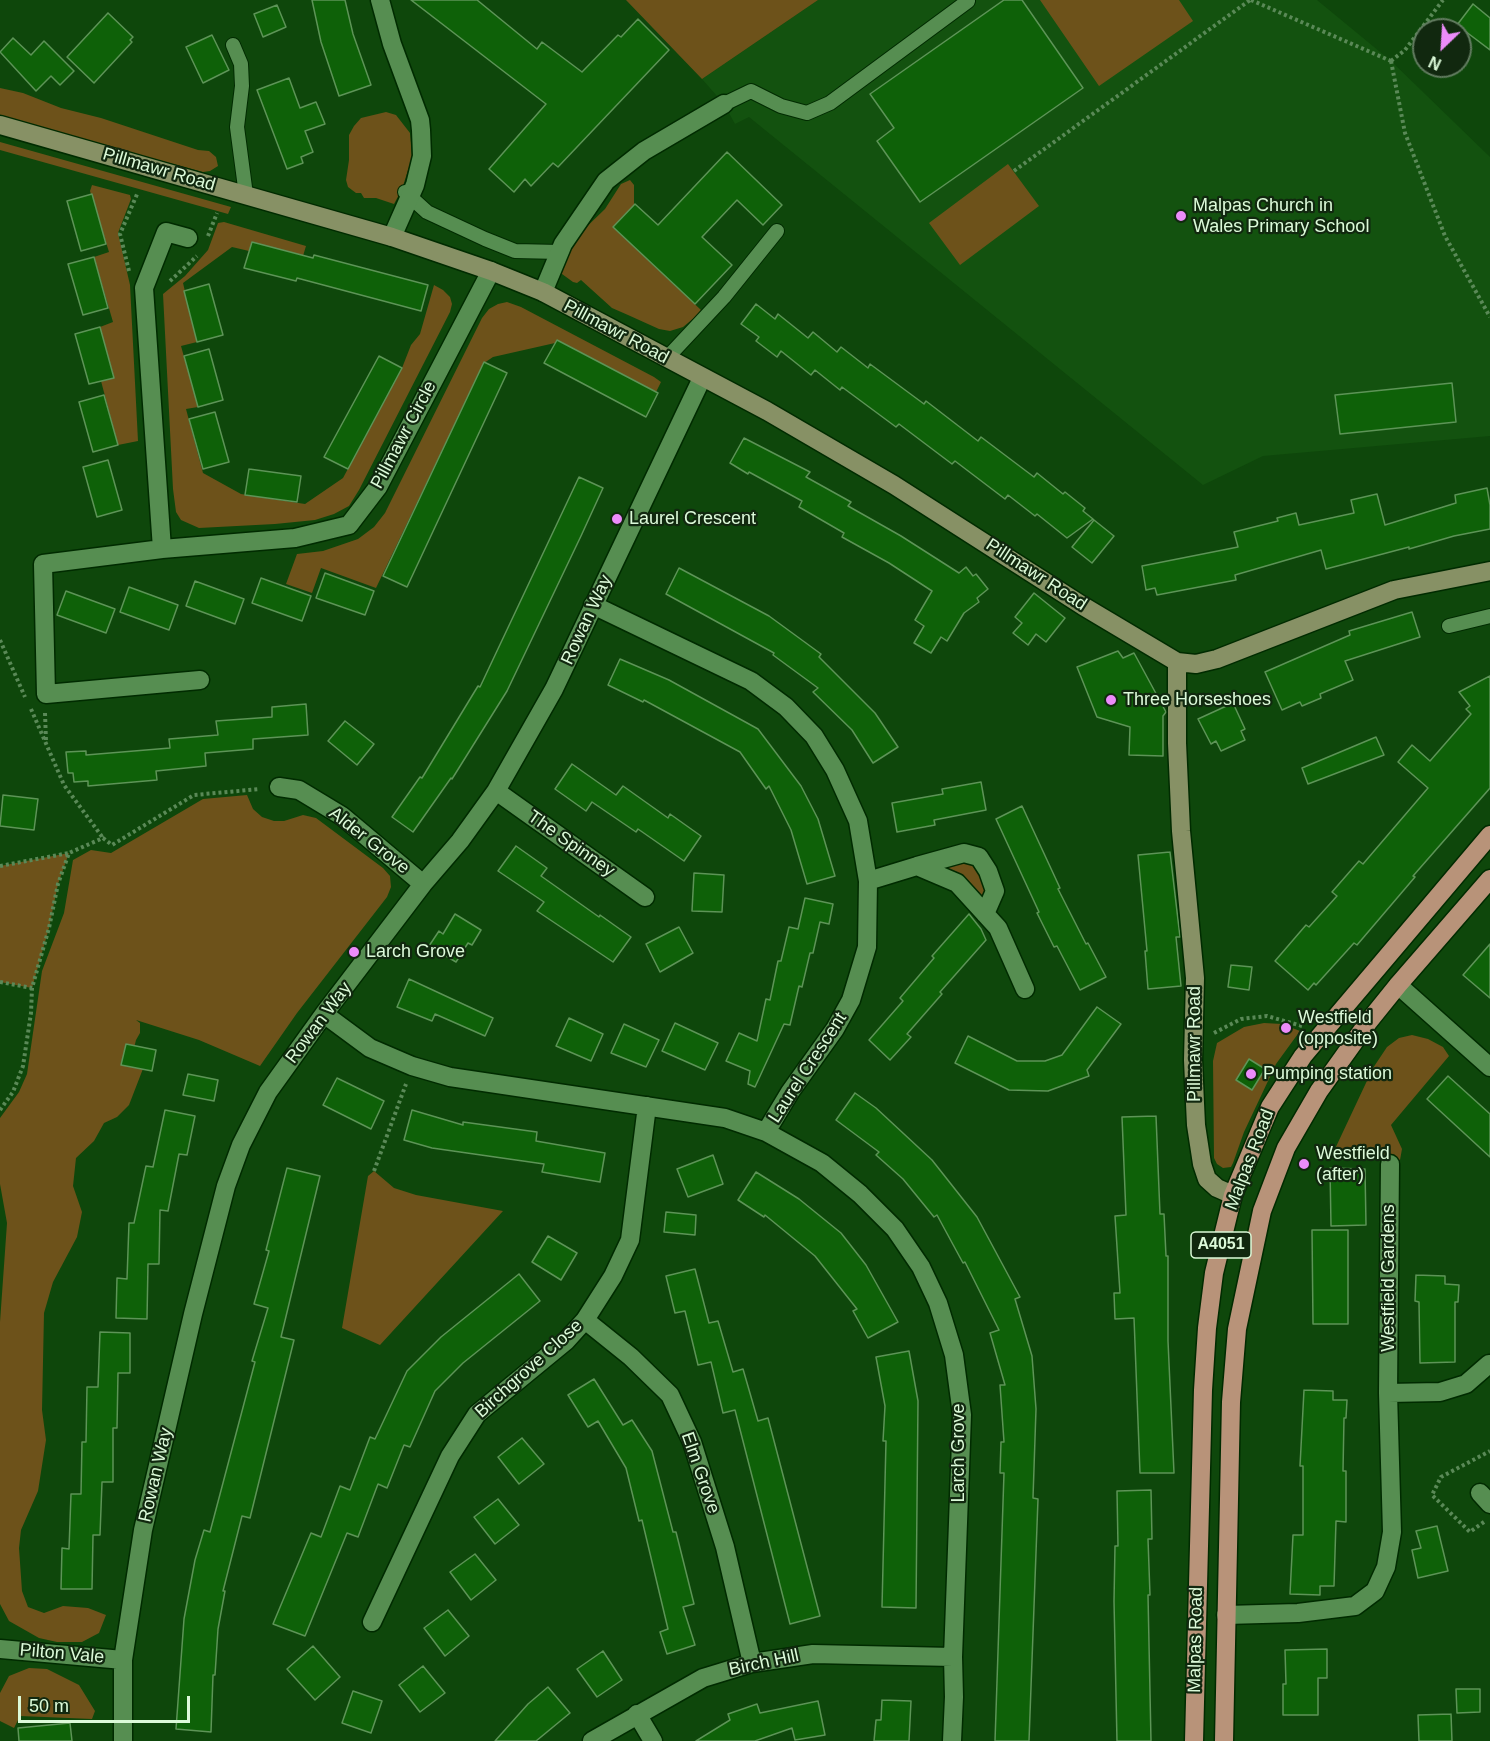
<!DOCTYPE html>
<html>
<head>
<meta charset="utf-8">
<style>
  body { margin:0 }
  #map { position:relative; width:1490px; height:1741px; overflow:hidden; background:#0e470b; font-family:Arial,sans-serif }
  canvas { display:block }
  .north { position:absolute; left:1412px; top:18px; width:60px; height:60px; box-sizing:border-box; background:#11280f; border:2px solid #627c60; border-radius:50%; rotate:205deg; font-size:16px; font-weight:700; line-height:24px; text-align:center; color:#dcfad9 }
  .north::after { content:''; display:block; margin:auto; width:21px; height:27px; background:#ec8cfa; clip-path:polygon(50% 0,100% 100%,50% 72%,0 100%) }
  .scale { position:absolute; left:18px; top:1696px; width:172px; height:27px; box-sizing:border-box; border:3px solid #dcfad9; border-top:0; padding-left:8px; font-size:18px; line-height:21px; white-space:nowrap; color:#dcfad9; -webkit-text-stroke:4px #11280f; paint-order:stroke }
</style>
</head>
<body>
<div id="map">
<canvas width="1490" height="1741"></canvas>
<div class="north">N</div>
<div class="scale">50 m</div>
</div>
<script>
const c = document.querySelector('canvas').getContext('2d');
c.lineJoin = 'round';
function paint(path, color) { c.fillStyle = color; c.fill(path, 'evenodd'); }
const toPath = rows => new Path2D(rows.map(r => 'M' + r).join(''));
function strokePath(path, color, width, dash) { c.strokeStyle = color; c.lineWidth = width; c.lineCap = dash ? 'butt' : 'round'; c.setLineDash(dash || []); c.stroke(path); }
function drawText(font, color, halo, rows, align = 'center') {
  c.font = font + ' Arial,sans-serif'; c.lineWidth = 4.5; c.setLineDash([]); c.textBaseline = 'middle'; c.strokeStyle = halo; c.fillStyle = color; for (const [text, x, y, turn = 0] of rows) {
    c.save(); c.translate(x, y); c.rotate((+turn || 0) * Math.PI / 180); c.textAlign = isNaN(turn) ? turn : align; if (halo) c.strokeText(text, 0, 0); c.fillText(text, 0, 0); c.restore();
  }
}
const built = toPath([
  [818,0,1317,0,1391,61,1490,157,1490,436,1263,456,1203,485,749,117,735,124,724,104,702,79]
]);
const green = toPath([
  [626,0,818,0,702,79],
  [1040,0,1179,0,1193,21,1099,86],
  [0,88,23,93,61,108,101,118,198,150,209,151,216,157,218,166,210,171,203,172,0,118],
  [386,112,396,115,410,133,412,158,402,189,394,204,376,198,364,198,361,193,356,193,348,187,346,180,349,160,349,135,354,126,361,118],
  [0,142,231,207,228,214,0,150],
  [1008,164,1039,206,960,265,929,223],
  [630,180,634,185,634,205,613,227,701,310,694,318,683,327,670,331,659,329,628,315,612,308,581,280,577,283,573,282,562,274,559,266,575,238,605,209,621,184],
  [92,185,130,195,131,199,118,233,130,285,138,441,118,445,101,381,114,377,100,327,113,322,94,257,109,252,90,191],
  [224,222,306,246,303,256,252,242,249,251,232,247,183,283,197,342,181,346,198,407,186,409,203,473,241,494,305,504,343,478,402,368,411,345,420,334,434,285,443,290,450,297,452,304,450,312,359,490,349,506,334,514,315,520,275,524,199,528,181,520,176,512,173,489,163,294,185,276,208,250,218,223],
  [507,302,521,307,654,377,661,382,656,392,557,340,555,343,493,357,484,363,376,588,321,568,312,593,286,584,297,554,323,551,358,539,374,527,385,513,482,318,489,309,498,304],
  [247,795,253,809,262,817,274,821,284,821,303,815,316,818,383,868,390,876,391,887,387,897,297,1013,260,1066,199,1040,136,1020,140,1023,140,1033,136,1040,134,1048,146,1061,129,1105,117,1117,104,1123,94,1141,76,1158,73,1186,82,1212,77,1237,53,1282,44,1313,42,1410,46,1440,38,1491,21,1530,19,1548,22,1591,28,1607,44,1613,63,1606,88,1608,106,1615,99,1633,82,1642,57,1642,39,1638,9,1621,0,1604,0,1322,7,1223,0,1184,0,1118,19,1092,27,1074,42,971,64,913,73,860,91,850,111,853,203,799],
  [69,853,58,884,49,928,32,988,0,982,0,866],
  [971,862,987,881,984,902,940,865],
  [1264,1023,1282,1024,1300,1031,1276,1064,1244,1132,1233,1163,1231,1167,1223,1168,1217,1164,1214,1158,1213,1061,1217,1043,1244,1027],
  [1412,1035,1428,1039,1443,1047,1449,1056,1391,1125,1402,1149,1400,1160,1334,1151,1373,1068,1387,1047,1399,1038],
  [374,1171,394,1188,416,1195,503,1211,380,1345,342,1328,368,1176],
  [29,1668,47,1669,79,1685,95,1711,92,1719,20,1716,14,1728,0,1721,0,1693,9,1676]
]);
const building = toPath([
  [312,0,345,0,353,34,371,85,339,96,321,42,312,0],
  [411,0,477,0,537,49,542,42,582,72,618,35,621,37,638,19,669,50,558,167,553,163,531,186,525,179,514,192,489,169,546,104,411,0],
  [1004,0,1022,0,1083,88,920,202,877,141,894,128,870,94,1004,0],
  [1473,4,1490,18,1490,50,1457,25,1473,4],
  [277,5,286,27,263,37,254,14,277,5],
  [108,13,133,37,130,40,132,42,94,83,67,57,108,13],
  [212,35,229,70,203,83,186,47,212,35],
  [13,38,31,55,44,41,74,71,60,85,51,76,36,91,0,52,13,38],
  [289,78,300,108,316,102,325,124,305,131,313,152,301,157,303,163,287,169,257,90,289,78],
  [727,152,782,205,763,225,737,200,702,237,732,265,695,304,613,227,635,204,658,225,727,152],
  [92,194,106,244,81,251,67,201,92,194],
  [252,242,313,258,314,255,428,285,421,311,297,278,296,281,244,268,252,242],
  [94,257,108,308,83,315,68,264,94,257],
  [209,284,223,335,197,342,184,291,209,284],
  [756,304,775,319,778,314,808,338,813,332,837,352,841,347,868,368,870,364,924,404,926,401,978,441,981,437,1034,477,1037,473,1063,494,1065,492,1085,508,1083,511,1093,519,1067,538,1037,514,1035,516,1008,495,1005,499,955,461,952,464,899,424,896,427,842,387,840,390,815,370,811,375,781,351,777,357,756,341,759,337,741,324,756,304],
  [100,327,114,378,89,384,75,334,100,327],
  [557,340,658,393,646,417,544,363,557,340],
  [209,349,223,400,198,407,184,356,209,349],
  [379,356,402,368,348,469,324,457,379,356],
  [484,362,507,373,407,587,383,576,484,362],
  [1452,383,1456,422,1340,434,1335,395,1452,383],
  [104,395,118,445,93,452,79,402,104,395],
  [215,412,229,462,203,469,189,419,215,412],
  [744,438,810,472,806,477,851,502,848,506,901,536,959,573,966,567,973,576,976,574,988,589,977,598,979,602,964,613,947,641,941,637,931,653,914,643,924,626,915,620,932,591,889,563,842,537,844,533,799,507,802,501,749,472,748,474,730,463,744,438],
  [108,460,122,510,97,517,83,467,108,460],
  [249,469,301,476,297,502,245,495,249,469],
  [579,477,603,488,581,536,507,691,452,779,451,778,413,832,392,817,420,777,422,778,478,686,480,687,579,477],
  [1487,488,1490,505,1490,529,1454,536,1409,549,1409,547,1326,569,1321,550,1235,575,1236,580,1157,595,1155,588,1146,590,1142,566,1238,547,1234,532,1278,521,1277,518,1296,513,1299,525,1354,513,1351,500,1377,494,1385,525,1456,503,1455,495,1487,488],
  [1094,520,1114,536,1092,563,1072,547,1094,520],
  [679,568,769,616,821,654,819,657,875,713,898,747,873,763,852,730,813,692,818,688,773,655,774,653,666,594,679,568],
  [325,573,374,591,365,615,316,598,325,573],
  [261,578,311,596,302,621,252,603,261,578],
  [195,581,244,599,235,624,186,606,195,581],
  [129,587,178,605,169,630,120,612,129,587],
  [66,591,115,609,106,633,57,615,66,591],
  [1034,593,1065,618,1046,642,1036,634,1028,645,1013,633,1022,623,1015,617,1034,593],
  [1412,612,1420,637,1345,661,1353,680,1320,694,1321,698,1302,706,1300,702,1282,710,1265,672,1350,635,1349,631,1412,612],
  [1118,651,1123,658,1134,653,1166,712,1163,716,1163,756,1129,755,1130,727,1097,717,1077,667,1118,651],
  [620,659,669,680,758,729,801,786,818,819,835,876,807,884,791,830,769,786,766,789,740,752,644,700,643,702,608,685,620,659],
  [1490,676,1490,788,1413,876,1415,877,1357,945,1354,943,1316,985,1314,983,1308,990,1275,961,1306,925,1309,927,1337,896,1332,892,1359,861,1363,864,1428,788,1398,762,1412,745,1430,761,1471,714,1466,709,1470,706,1459,692,1490,676],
  [1233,703,1245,729,1241,731,1245,740,1221,751,1216,741,1211,744,1198,719,1233,703],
  [306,704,308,735,253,739,253,749,205,753,206,766,156,771,157,780,88,786,88,781,74,782,73,773,68,773,66,752,86,751,86,755,170,748,169,739,218,735,216,721,272,717,272,707,306,704],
  [345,721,374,744,357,765,328,741,345,721],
  [1376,737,1384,755,1308,784,1302,768,1376,737],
  [572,764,616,795,623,786,668,818,670,814,701,836,684,861,638,829,636,832,592,802,586,811,555,789,572,764],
  [981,782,986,810,934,820,935,825,897,832,892,803,943,794,942,789,981,782],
  [3,795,38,799,34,830,0,826,3,795],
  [1022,806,1060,888,1058,889,1086,944,1088,943,1106,977,1080,990,1057,946,1054,947,1037,913,1039,912,996,819,1022,806],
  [516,846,547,868,541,876,599,917,600,915,631,937,613,962,537,911,544,902,498,871,516,846],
  [1170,852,1180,937,1176,937,1181,986,1148,989,1145,951,1147,951,1138,855,1170,852],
  [694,873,724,875,722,912,692,911,694,873],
  [805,898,833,904,829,924,820,922,813,953,810,953,802,987,799,986,790,1025,784,1024,755,1087,748,1084,750,1071,726,1061,739,1033,757,1041,766,999,770,1000,778,961,781,961,789,927,798,929,805,898],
  [455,914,481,930,472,945,468,943,456,962,429,946,439,931,443,934,455,914],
  [969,914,981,929,986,940,940,992,942,994,907,1034,911,1037,890,1060,869,1040,903,1001,900,998,934,958,932,956,969,914],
  [679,927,693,953,660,972,646,944,679,927],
  [1490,944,1490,998,1463,975,1490,944],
  [1231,965,1252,967,1249,990,1228,987,1231,965],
  [409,979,493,1018,485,1036,435,1014,432,1021,397,1007,409,979],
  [1097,1007,1121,1024,1087,1070,1089,1076,1048,1091,1009,1090,955,1063,968,1036,1017,1061,1045,1061,1062,1055,1097,1007],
  [569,1018,603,1034,591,1061,556,1046,569,1018],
  [675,1023,718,1043,705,1070,662,1051,675,1023],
  [624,1024,659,1040,646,1067,611,1053,624,1024],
  [126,1044,156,1050,152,1071,121,1065,126,1044],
  [1249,1059,1265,1069,1252,1090,1236,1080,1249,1059],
  [188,1074,218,1080,214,1101,183,1095,188,1074],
  [1448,1076,1490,1114,1490,1157,1427,1099,1448,1076],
  [337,1078,384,1101,371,1129,323,1105,337,1078],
  [855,1093,876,1108,932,1160,977,1217,1020,1297,1015,1299,1032,1356,1036,1409,1033,1498,1038,1499,1029,1741,995,1741,1004,1473,1000,1473,1001,1442,1004,1442,1000,1385,1005,1385,990,1333,999,1330,965,1262,963,1263,937,1215,934,1217,903,1179,876,1155,879,1152,836,1120,855,1093],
  [165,1110,195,1116,187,1155,179,1154,168,1211,160,1210,159,1264,148,1264,147,1319,116,1318,117,1278,127,1279,129,1223,134,1223,146,1166,153,1167,165,1110],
  [412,1110,463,1125,463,1122,537,1132,536,1141,605,1153,600,1182,542,1172,544,1164,432,1148,404,1140,412,1110],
  [1156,1116,1160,1214,1164,1214,1166,1256,1168,1256,1168,1341,1174,1473,1140,1473,1134,1318,1115,1319,1114,1293,1120,1293,1115,1216,1126,1215,1122,1117,1156,1116],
  [713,1155,723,1184,688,1197,677,1169,713,1155],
  [287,1168,320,1176,281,1337,294,1340,250,1518,242,1516,223,1591,225,1591,218,1629,215,1675,213,1675,211,1732,176,1729,184,1619,195,1560,204,1530,210,1532,255,1362,252,1361,268,1308,254,1304,269,1251,266,1250,287,1168],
  [1330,1168,1365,1169,1366,1225,1331,1226,1330,1168],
  [756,1172,799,1199,841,1233,866,1265,898,1322,868,1338,853,1311,857,1309,815,1256,765,1215,764,1217,738,1200,756,1172],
  [666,1212,696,1215,695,1235,664,1232,666,1212],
  [1312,1230,1348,1230,1348,1324,1313,1324,1312,1230],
  [548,1236,577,1253,561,1280,532,1262,548,1236],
  [695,1269,709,1323,718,1321,733,1372,743,1369,758,1421,768,1418,820,1616,790,1624,735,1410,723,1413,711,1362,698,1365,685,1311,675,1313,666,1276,695,1269],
  [519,1274,540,1301,463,1363,435,1391,410,1447,404,1445,387,1488,378,1484,358,1537,347,1533,305,1636,273,1624,311,1533,321,1537,340,1486,350,1490,370,1437,375,1439,407,1371,441,1337,519,1274],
  [1416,1275,1445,1276,1445,1284,1459,1285,1458,1302,1455,1302,1455,1362,1420,1363,1419,1302,1415,1301,1416,1275],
  [100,1332,130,1333,130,1373,118,1373,117,1428,113,1428,113,1482,102,1482,100,1535,93,1535,92,1589,61,1589,62,1548,69,1549,71,1494,81,1494,82,1442,86,1442,87,1387,98,1387,100,1332],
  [909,1351,918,1401,916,1608,882,1607,886,1441,883,1441,885,1406,876,1357,909,1351],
  [594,1379,623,1425,632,1420,652,1451,673,1532,676,1532,694,1604,683,1607,695,1645,667,1654,660,1632,668,1629,642,1520,639,1521,626,1468,598,1421,588,1427,568,1395,594,1379],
  [1304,1390,1333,1391,1333,1400,1347,1400,1346,1418,1344,1418,1343,1471,1346,1471,1346,1522,1336,1521,1334,1586,1320,1586,1320,1595,1290,1594,1293,1535,1303,1535,1303,1466,1300,1466,1304,1390],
  [522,1438,544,1464,519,1484,498,1457,522,1438],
  [1151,1490,1152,1539,1148,1539,1150,1595,1148,1595,1151,1741,1117,1741,1114,1601,1115,1546,1118,1546,1117,1491,1151,1490],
  [498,1499,519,1525,495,1544,474,1517,498,1499],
  [1437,1526,1448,1571,1418,1578,1412,1550,1421,1548,1416,1531,1437,1526],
  [475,1554,496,1580,471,1600,450,1572,475,1554],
  [448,1610,469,1636,445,1656,424,1628,448,1610],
  [313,1646,340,1677,315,1700,287,1669,313,1646],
  [1327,1649,1327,1678,1318,1678,1318,1715,1283,1715,1283,1684,1286,1684,1285,1650,1327,1649],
  [603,1651,622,1680,597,1697,577,1669,603,1651],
  [423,1666,445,1693,420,1712,399,1685,423,1666],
  [548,1687,570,1713,536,1741,495,1741,528,1704,548,1687],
  [1456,1689,1480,1689,1480,1712,1457,1713,1456,1689],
  [353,1691,382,1701,371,1733,342,1723,353,1691],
  [882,1700,911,1701,909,1741,874,1741,876,1720,881,1720,882,1700],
  [818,1701,825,1735,795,1740,792,1728,755,1741,696,1741,730,1720,728,1714,757,1704,760,1713,818,1701],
  [1451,1714,1452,1741,1419,1741,1418,1715,1451,1714],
  [70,1723,72,1741,19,1741,18,1728,70,1723]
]);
const path = toPath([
  [1251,0,1391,61],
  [1391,61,1405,133,1445,236,1490,317],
  [1391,61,1405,50,1443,0],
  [1014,171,1250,0],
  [208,236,217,213],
  [129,271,120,234,138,192],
  [170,281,197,256],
  [0,640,25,697],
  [31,709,64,785,103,838],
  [45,713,46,741],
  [0,866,69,853],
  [0,982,32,988],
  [1214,1033,1241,1019,1267,1016,1302,1026],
  [0,1110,13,1092,23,1066,31,1013,32,988,49,928,58,884,69,853,103,838,112,845,194,795,260,789],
  [374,1171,406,1084],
  [1484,1522,1470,1532,1432,1495,1441,1477,1490,1451]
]);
const lane = toPath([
  [233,45,241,64,242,86,237,127,246,195],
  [724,104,751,91,781,106,807,113,830,103,968,1],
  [405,192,427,212,485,239,515,251,560,252],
  [666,359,724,297,777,231],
  [1449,626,1490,616]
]);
const street = toPath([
  [380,0,392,44,420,120,421,130,422,156,415,185,392,237],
  [543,292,563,244,606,181,644,151,724,104],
  [162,549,144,288,166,232,188,238],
  [593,605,751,681,786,707,814,736,835,770,858,821,868,881,867,947,851,1000,835,1029,790,1092,766,1132],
  [200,680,46,694,43,564,162,549,295,538,349,525,378,487,491,271],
  [279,787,299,790,342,816,423,884],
  [496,791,645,897],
  [917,866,964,853,979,857,988,871,995,891,985,914],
  [868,881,917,866,957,883,998,928,1025,989],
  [1398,985,1490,1067],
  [324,1014,370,1048,412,1066,450,1077,725,1118,766,1132,822,1163,860,1194,895,1229,921,1267,938,1303,954,1355,962,1415,953,1657,954,1697,952,1741],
  [585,1320,631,1357,670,1395,692,1442,725,1547,752,1663],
  [1388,1393,1440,1392,1466,1384,1489,1364],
  [1480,1493,1490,1504],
  [1226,1615,1298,1613,1355,1606,1375,1591,1386,1567,1392,1532,1388,1393,1390,1164],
  [372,1622,450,1456,477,1414,566,1341,585,1320,613,1276,630,1240,647,1106],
  [0,1649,123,1660],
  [637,1714,653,1741],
  [123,1741,123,1660,143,1530,193,1314,226,1186,241,1145,268,1092,324,1014,423,884,460,841,496,791,554,689,702,378],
  [592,1741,703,1678,752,1663,813,1654,953,1657]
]);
const secondary = toPath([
  [0,125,392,237,491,271,543,292,767,411,894,485,1083,606,1177,662,1196,664,1217,659,1394,590,1490,571],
  [1177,662,1177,743,1181,831,1195,978,1193,1060,1196,1125,1202,1164,1207,1179,1217,1188,1233,1195]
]);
const primary = toPath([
  [1194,1741,1203,1390,1207,1328,1214,1273,1233,1195,1270,1107,1303,1056,1490,835],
  [1224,1741,1231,1402,1237,1329,1262,1211,1286,1148,1319,1091,1369,1021,1398,985,1490,879]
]);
const markers = [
  [1181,216,6,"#ec8cfa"],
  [617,519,6,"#ec8cfa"],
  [1111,700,6,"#ec8cfa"],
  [354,952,6,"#ec8cfa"],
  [1286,1028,6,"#ec8cfa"],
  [1251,1074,6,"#ec8cfa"],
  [1304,1164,6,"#ec8cfa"]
];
const shields = [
  [1221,1245,60]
];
const shieldNames = [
  ["A4051",1221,1245]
];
const streetNames = [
  ["Pillmawr Road",159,170,16],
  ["Pillmawr Road",616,332,28],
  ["Pillmawr Circle",404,435,-62],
  ["Pillmawr Road",1036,575,33],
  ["Rowan Way",587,620,-65],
  ["Alder Grove",369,841,38],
  ["The Spinney",571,844,35],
  ["Rowan Way",319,1023,-53],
  ["Pillmawr Road",1195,1044,-90],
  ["Laurel Crescent",808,1068,-57],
  ["Malpas Road",1250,1160,-69],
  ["Westfield Gardens",1389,1278,-90],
  ["Birchgrove Close",529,1369,-42],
  ["Larch Grove",959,1453,-90],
  ["Elm Grove",700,1473,71],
  ["Rowan Way",156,1475,-77],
  ["Malpas Road",1196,1640,-89],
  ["Pilton Vale",62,1654,5],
  ["Birch Hill",764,1663,-12]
];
const poiNames = [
  ["Malpas Church in",1193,206],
  ["Wales Primary School",1193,227],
  ["Laurel Crescent",629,519],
  ["Three Horseshoes",1123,700],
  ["Larch Grove",366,952],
  ["Westfield",1298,1018],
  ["(opposite)",1298,1039],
  ["Pumping station",1263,1074],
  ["Westfield",1316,1154],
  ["(after)",1316,1175]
];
paint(built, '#13520f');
paint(green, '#6d521a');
paint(building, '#0e6108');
strokePath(building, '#5d9457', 1.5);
strokePath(lane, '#002b00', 16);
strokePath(street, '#002b00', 21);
strokePath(secondary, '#002b00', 21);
strokePath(primary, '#002b00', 21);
strokePath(path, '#5a8957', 4, [3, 3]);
strokePath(lane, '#568e51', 14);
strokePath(street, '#568e51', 18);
strokePath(secondary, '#879165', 18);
strokePath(primary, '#b89379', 18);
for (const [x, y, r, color] of markers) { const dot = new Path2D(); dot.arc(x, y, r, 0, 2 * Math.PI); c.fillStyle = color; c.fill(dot); strokePath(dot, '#11280f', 2); }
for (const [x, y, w] of shields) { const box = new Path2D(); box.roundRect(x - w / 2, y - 13, w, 26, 4.5); c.fillStyle = '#11280f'; c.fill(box); strokePath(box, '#dcfad9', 1.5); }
drawText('bold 16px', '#dcfad9', null, shieldNames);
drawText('18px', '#dcfad9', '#11280f', streetNames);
drawText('18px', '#dcfad9', '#11280f', poiNames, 'left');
</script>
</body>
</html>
